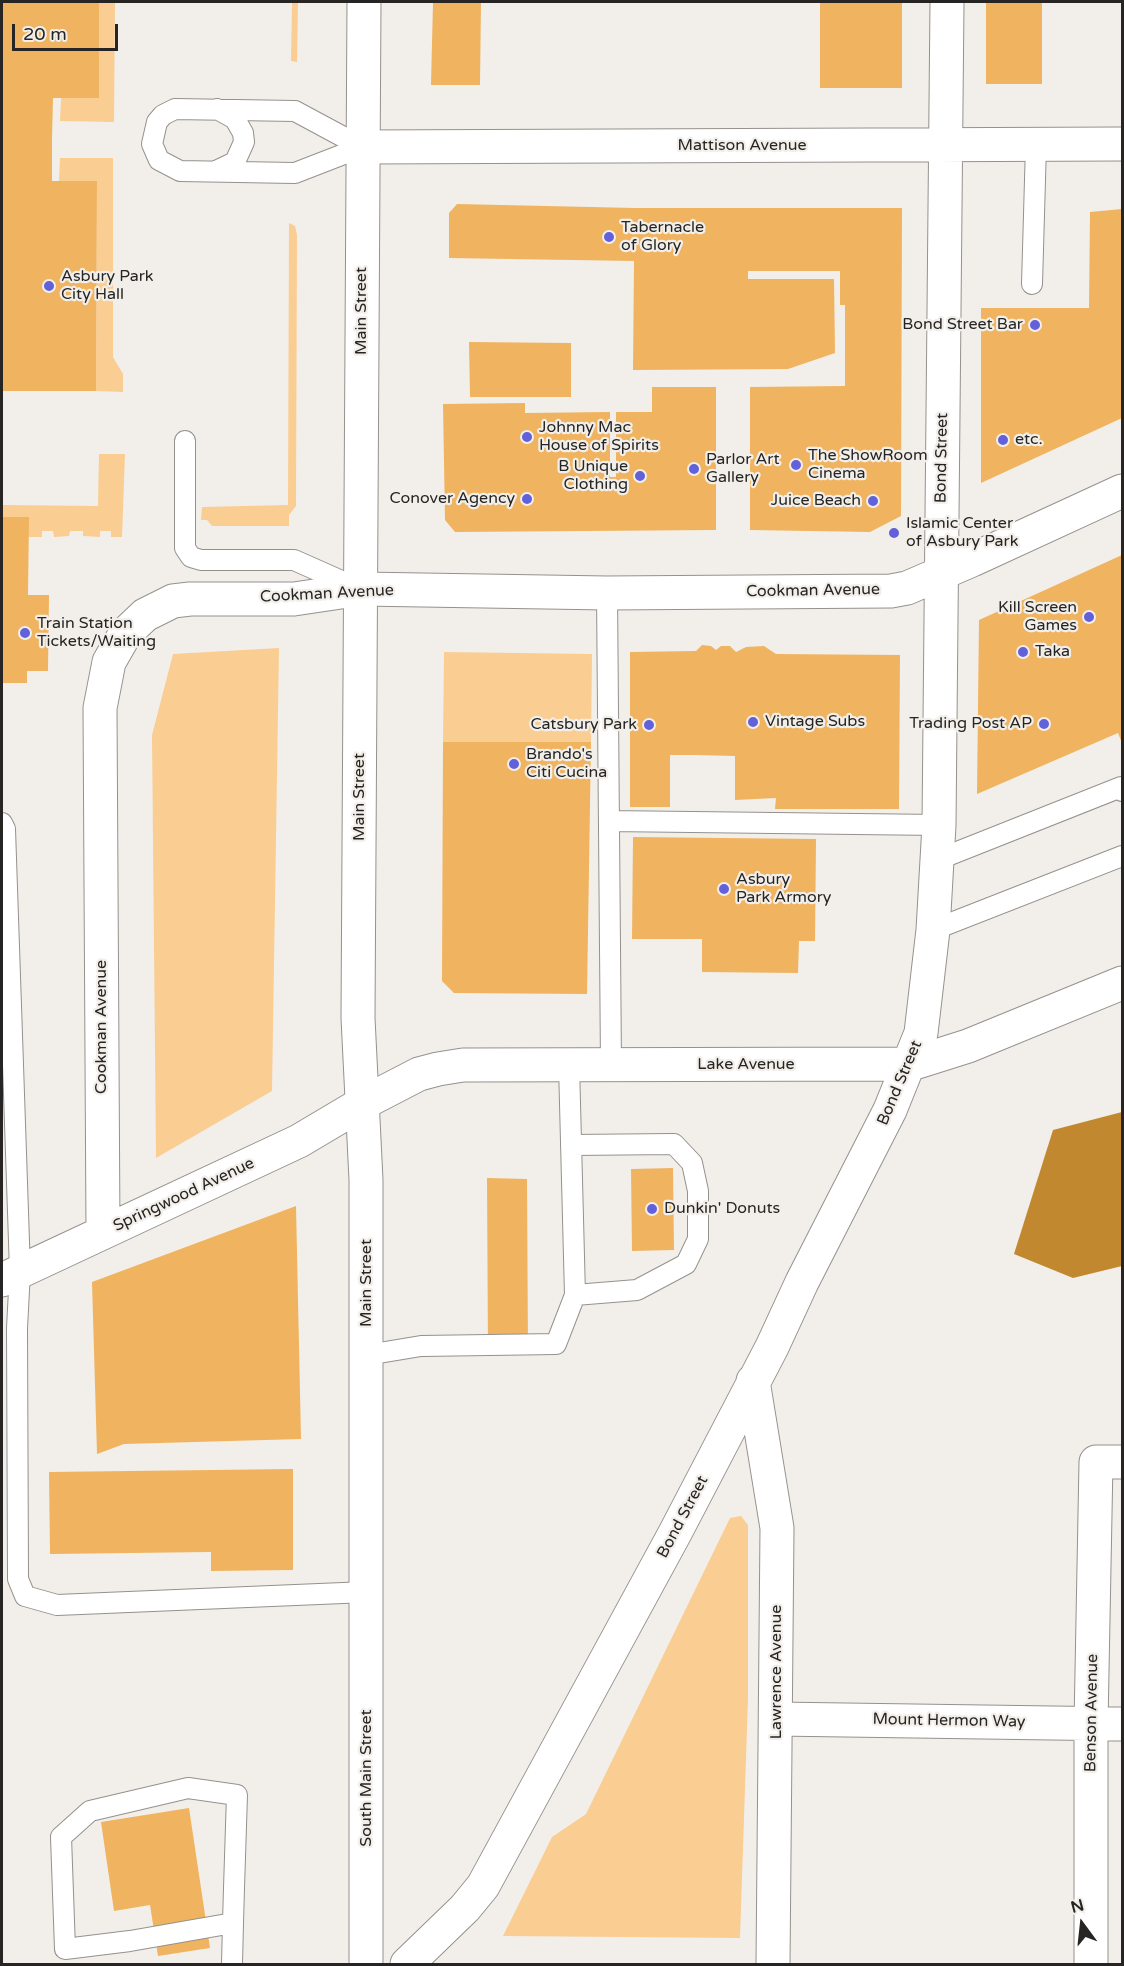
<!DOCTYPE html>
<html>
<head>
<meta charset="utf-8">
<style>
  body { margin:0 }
  #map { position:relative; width:1124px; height:1966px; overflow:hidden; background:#f2efea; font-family:"Varela Round",sans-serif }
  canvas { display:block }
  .frame { position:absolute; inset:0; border:3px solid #262523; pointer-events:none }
  .north { position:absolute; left:1052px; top:1894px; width:60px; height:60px; -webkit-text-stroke:4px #f2efea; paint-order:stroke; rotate:345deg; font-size:16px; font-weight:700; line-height:24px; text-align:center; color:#262523 }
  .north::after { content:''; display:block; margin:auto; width:21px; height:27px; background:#262523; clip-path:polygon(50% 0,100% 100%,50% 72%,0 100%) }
  .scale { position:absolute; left:12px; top:24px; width:106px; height:27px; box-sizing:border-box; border:3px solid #262523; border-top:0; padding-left:8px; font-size:18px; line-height:21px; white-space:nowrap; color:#262523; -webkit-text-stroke:4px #f2efea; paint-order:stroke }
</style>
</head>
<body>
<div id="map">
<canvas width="1124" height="1966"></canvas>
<div class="frame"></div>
<div class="north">N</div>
<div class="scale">20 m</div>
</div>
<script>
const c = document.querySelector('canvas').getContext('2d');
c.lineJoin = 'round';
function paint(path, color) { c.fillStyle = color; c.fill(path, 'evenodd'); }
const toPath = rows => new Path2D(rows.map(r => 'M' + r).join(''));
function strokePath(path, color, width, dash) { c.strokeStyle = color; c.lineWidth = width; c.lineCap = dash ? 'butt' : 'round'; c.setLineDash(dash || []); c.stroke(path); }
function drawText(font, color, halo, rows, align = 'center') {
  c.font = font + ' "Varela Round",sans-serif'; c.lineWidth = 4.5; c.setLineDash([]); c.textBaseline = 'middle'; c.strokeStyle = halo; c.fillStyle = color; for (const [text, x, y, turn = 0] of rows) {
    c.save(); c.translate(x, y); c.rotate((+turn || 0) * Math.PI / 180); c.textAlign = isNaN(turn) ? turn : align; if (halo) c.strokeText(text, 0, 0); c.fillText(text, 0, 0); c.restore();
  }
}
const green = toPath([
  [99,2,115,2,114,122,60,121,61,98,99,98],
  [292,2,298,2,297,62,291,61],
  [60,158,113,158,113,357,123,374,123,392,96,391,97,181,59,181],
  [289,223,295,226,297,235,296,506,289,515,289,526,212,526,207,520,201,520,202,507,288,505],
  [99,454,125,454,122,537,111,537,111,531,100,531,100,537,83,536,83,531,70,531,69,536,54,537,53,531,42,531,42,537,28,537,28,517,2,517,2,505,98,506],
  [279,648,272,1091,156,1158,152,735,173,654],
  [444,652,592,654,591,742,443,742],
  [741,1516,748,1525,748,1698,740,1938,503,1936,552,1837,586,1814,730,1518]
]);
const water = toPath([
  [1122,1112,1122,1266,1073,1278,1014,1254,1053,1130]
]);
const building = toPath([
  [2,2,99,2,99,98,53,98,52,139,52,181,97,181,96,391,2,391],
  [433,2,481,2,480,85,431,85],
  [820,2,902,2,902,88,820,88],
  [986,2,1042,2,1042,84,986,84],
  [457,204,635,208,902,208,901,516,870,532,750,530,750,387,845,386,845,305,840,305,840,271,748,271,748,279,834,279,835,353,788,369,633,370,634,261,449,258,449,213],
  [1122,209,1122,418,981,483,981,308,1089,308,1090,212],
  [469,342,571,343,571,397,470,397],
  [652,387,716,387,716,530,455,532,445,520,443,404,525,403,525,413,610,412,610,477,616,477,616,412,652,412],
  [2,517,29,517,28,595,49,595,48,671,27,671,27,683,2,683],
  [1122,555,1122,743,1118,733,977,794,979,620],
  [702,645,711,646,716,650,721,646,730,646,736,652,746,647,764,646,776,654,900,655,899,809,775,809,776,798,735,800,735,756,695,755,670,755,670,807,630,807,630,652,696,651],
  [443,742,591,742,587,994,454,993,442,981],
  [633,837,816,839,815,941,799,941,798,973,702,972,702,939,632,939],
  [673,1168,674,1250,632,1251,631,1169],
  [487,1178,527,1179,528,1353,488,1354],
  [296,1206,301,1439,124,1444,97,1454,92,1282],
  [293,1469,293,1570,211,1571,211,1552,50,1554,49,1472],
  [189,1808,210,1948,158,1956,150,1905,114,1911,101,1822]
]);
const service = toPath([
  [175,109,295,111,362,147,295,173,180,171,159,160,152,144,157,122,163,115,175,109],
  [216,171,235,162,244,142,243,133,235,119,217,109],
  [1032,284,1036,145],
  [185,441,185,548,191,557,201,560,294,560,355,587],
  [607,593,611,1065],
  [609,821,939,825],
  [2,823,5,829,20,1271,17,1328,18,1579,25,1596,57,1605,367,1592],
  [937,860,1121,787,1122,791],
  [933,930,1122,856],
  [571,1145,674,1144,692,1163,698,1191,698,1239,686,1264,637,1290,575,1295],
  [367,1355,421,1346,556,1344,575,1295,569,1065],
  [232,1964,233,1923,234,1888,237,1795,188,1788,90,1811,61,1837,65,1949,130,1941,233,1923]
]);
const minor = toPath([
  [362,147,1122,144],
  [103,1232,100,708,109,662,125,634,145,615,173,601,190,599,294,599,361,589,607,593,891,591,907,588,972,560,1122,491],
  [2,1280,299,1141,363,1103,419,1074,438,1069,463,1065,911,1064,968,1046,1122,983],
  [753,1381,777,1528,773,1964],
  [776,1719,1122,1724],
  [407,1964,465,1908,483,1886,675,1533,772,1347,802,1282,890,1110,921,1033,933,930,939,825,947,2],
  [1091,1964,1091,1724,1096,1462,1122,1462]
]);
const secondary = toPath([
  [364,2,358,1018,366,1180,366,1964]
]);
const markers = [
  [609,237,6,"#6261d9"],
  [49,286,6,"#6261d9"],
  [1035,325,6,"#6261d9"],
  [527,437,6,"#6261d9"],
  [1003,440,6,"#6261d9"],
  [796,465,6,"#6261d9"],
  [694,469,6,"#6261d9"],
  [640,476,6,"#6261d9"],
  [527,499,6,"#6261d9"],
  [873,501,6,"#6261d9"],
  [894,533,6,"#6261d9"],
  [1089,617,6,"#6261d9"],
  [25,633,6,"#6261d9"],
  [1023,652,6,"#6261d9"],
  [753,722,6,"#6261d9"],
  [1044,724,6,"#6261d9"],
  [649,725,6,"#6261d9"],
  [514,764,6,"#6261d9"],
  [724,889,6,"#6261d9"],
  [652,1209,6,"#6261d9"]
];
const streetNames = [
  ["Mattison Avenue",742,146],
  ["Main Street",362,311,-90],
  ["Bond Street",942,458,-89],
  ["Cookman Avenue",813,591,-1],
  ["Cookman Avenue",327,594,-3],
  ["Main Street",360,797,-90],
  ["Cookman Avenue",102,1027,-90],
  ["Lake Avenue",746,1065],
  ["Bond Street",900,1083,-67],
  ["Springwood Avenue",184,1195,-25],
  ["Main Street",367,1283,-90],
  ["Bond Street",683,1517,-62],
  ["Lawrence Avenue",777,1672,-90],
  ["Benson Avenue",1092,1713,-89],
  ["Mount Hermon Way",949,1721,1],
  ["South Main Street",367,1778,-90]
];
const poiNames = [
  ["Tabernacle",621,228],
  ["of Glory",621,246],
  ["Asbury Park",61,277],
  ["City Hall",61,295],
  ["Bond Street Bar",1023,325,"right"],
  ["Johnny Mac",539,428],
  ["House of Spirits",539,446],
  ["etc.",1015,440],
  ["The ShowRoom",808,456],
  ["Cinema",808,474],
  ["Parlor Art",706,460],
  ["Gallery",706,478],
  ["B Unique",628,467,"right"],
  ["Clothing",628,485,"right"],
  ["Conover Agency",515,499,"right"],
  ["Juice Beach",861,501,"right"],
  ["Islamic Center",906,524],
  ["of Asbury Park",906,542],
  ["Kill Screen",1077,608,"right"],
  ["Games",1077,626,"right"],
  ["Train Station",37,624],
  ["Tickets/Waiting",37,642],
  ["Taka",1035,652],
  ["Vintage Subs",765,722],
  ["Trading Post AP",1032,724,"right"],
  ["Catsbury Park",637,725,"right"],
  ["Brando's",526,755],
  ["Citi Cucina",526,773],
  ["Asbury",736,880],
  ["Park Armory",736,898],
  ["Dunkin' Donuts",664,1209]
];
paint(green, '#facd93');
paint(water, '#c2882f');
paint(building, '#f0b35f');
strokePath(service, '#95918d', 22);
strokePath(minor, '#95918d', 35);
strokePath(secondary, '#95918d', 35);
strokePath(service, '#fff', 20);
strokePath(minor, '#fff', 33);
strokePath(secondary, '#fff', 33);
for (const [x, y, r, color] of markers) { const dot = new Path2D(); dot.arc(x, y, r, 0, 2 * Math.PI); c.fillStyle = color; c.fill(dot); strokePath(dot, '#f2efea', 2); }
drawText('16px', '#262523', '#f2efea', streetNames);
drawText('16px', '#262523', '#f2efea', poiNames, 'left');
</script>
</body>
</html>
